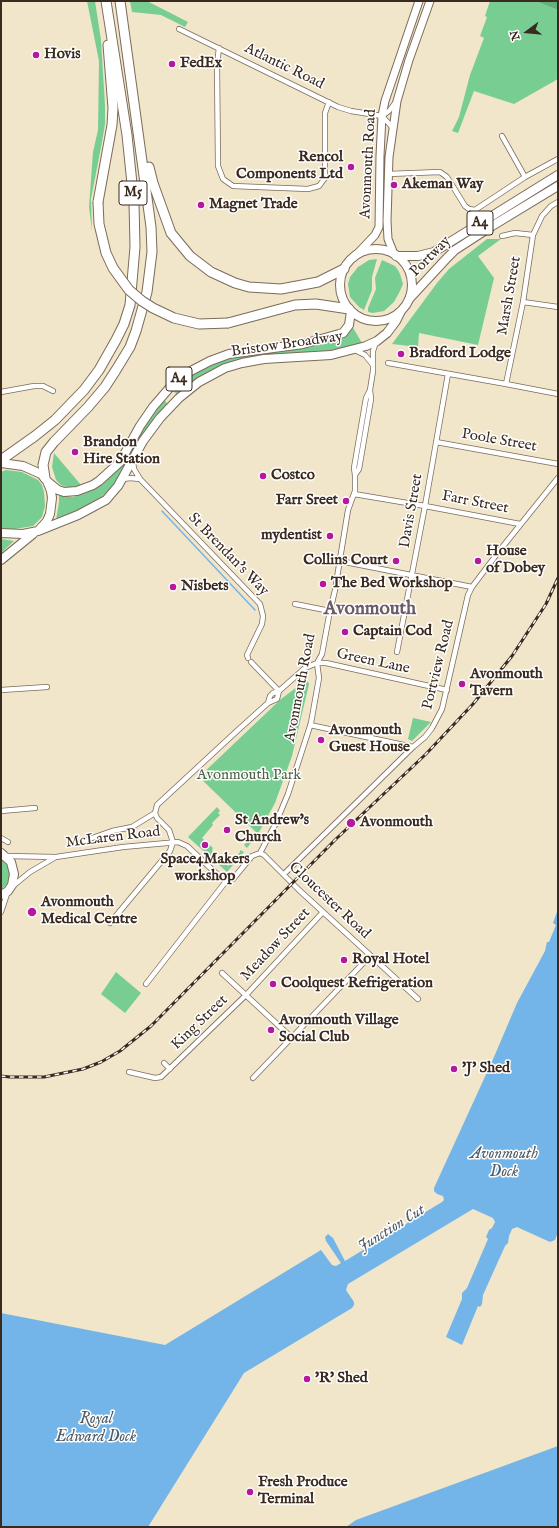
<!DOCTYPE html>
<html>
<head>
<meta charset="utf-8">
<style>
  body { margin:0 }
  #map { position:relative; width:559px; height:1528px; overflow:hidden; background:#f1e5ca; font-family:"IM FELL English",serif }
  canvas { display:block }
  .frame { position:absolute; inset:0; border:2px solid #3b2a1e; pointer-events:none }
  .north { position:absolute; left:507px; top:12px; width:40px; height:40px; -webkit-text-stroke:3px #fff; paint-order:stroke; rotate:254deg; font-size:11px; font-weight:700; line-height:16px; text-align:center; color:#3b2a1e }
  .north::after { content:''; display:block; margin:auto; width:14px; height:18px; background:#3b2a1e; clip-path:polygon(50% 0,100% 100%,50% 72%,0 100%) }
</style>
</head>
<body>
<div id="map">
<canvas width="559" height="1528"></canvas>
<div class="frame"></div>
<div class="north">N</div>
</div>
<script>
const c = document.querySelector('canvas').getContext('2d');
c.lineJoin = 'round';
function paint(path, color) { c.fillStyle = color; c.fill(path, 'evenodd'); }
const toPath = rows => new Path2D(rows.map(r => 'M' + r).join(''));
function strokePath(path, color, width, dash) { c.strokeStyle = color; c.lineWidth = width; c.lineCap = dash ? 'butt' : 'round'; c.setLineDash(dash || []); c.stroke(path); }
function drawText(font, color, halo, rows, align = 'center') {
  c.font = font + ' "IM FELL English",serif'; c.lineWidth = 3; c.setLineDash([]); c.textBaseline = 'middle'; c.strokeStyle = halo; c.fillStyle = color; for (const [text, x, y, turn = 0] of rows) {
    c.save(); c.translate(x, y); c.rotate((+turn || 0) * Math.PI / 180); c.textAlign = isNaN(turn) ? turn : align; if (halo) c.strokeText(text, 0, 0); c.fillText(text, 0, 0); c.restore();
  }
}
const green = toPath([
  [87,1,95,1,101,40,105,105,105,124,102,142,91,199,92,231,89,207,93,152,98,130,99,61],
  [130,1,147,1,188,22,185,27,161,15,132,12],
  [490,1,535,1,558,10,558,79,514,104,474,91,458,133,452,131,459,117,470,75,484,38,480,36,487,17,485,16],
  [487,239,501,239,478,256,494,278,478,345,419,333,418,347,392,344,437,283,449,269],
  [377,259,372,277,372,290,364,310,359,307,350,297,348,284,350,277,358,267,369,260],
  [382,260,395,266,398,270,400,274,403,284,400,291,394,302,384,311,373,313,368,312,368,308,376,289,375,278],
  [352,326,362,343,331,351,255,357,177,395,173,390,181,382,201,369,225,359,302,348,331,341,343,337,348,334],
  [164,400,168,404,114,486,98,500,87,507,56,520,59,502,59,495,73,497,82,494,103,484,124,462,150,418],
  [54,453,81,485,72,487,66,487,61,485,56,480,52,467],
  [6,470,22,472,38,480,42,485,44,492,45,506,42,517,33,526,9,530,1,528,1,472],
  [1,539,14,541,1,553],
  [305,681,308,682,309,684,292,756,275,803,258,834,199,777,281,699],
  [413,718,431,722,412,741,408,739],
  [217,807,220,811,218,813,220,815,212,823,213,825,202,838,213,848,212,851,228,866,240,852,240,850,244,852,227,872,188,837],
  [255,832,257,835,247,848,244,845],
  [1,859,7,865,10,873,7,884,1,890],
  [116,972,141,993,125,1013,101,994]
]);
const forest = toPath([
  [535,1,558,1,558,10]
]);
const water = toPath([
  [558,909,558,1232,555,1240,550,1242,517,1227,512,1229,509,1236,508,1243,505,1246,483,1295,482,1304,480,1307,478,1306,462,1345,446,1337,462,1299,462,1293,467,1288,488,1239,486,1237,489,1230,492,1228,495,1222,493,1218,473,1209,348,1284,346,1290,354,1302,354,1305,352,1308,244,1373,148,1527,1,1527,1,1313,165,1345,321,1250,332,1265,336,1266,341,1263,326,1241,325,1237,328,1234,333,1238,345,1261,442,1202,444,1200,443,1196,437,1194,434,1191,434,1188,494,1057,517,1003,545,951,547,942,549,942,556,925,553,923],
  [558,1446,558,1527,346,1527,356,1520]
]);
const stream = toPath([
  [162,511,255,610]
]);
const minor = toPath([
  [179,29,338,107,351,111,382,116,393,128],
  [219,48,217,64,218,166,223,179,233,186,308,189,319,186,325,178,325,113,329,102],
  [382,116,389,111,395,103],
  [502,136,525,177],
  [388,174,440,172,447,177,465,206,469,209,475,210,525,177,558,159],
  [502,236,515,233,533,235,542,216,551,206,558,202],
  [523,302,558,307],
  [355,350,365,355,373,365],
  [388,363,506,384,558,394],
  [506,384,523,302,533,235],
  [1,392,34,386,43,386,53,391],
  [436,442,558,464],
  [133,462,134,469,140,479,260,604,263,616,262,624,247,655,248,658],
  [355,475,359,469,371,399,370,390,373,371,373,351,376,342],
  [123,479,130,478,140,479],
  [354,494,425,506,520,524],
  [340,561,472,587],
  [295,604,330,611],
  [397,652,425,506,448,374],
  [251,662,279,691],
  [1,690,47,687],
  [268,703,270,696,273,693,279,691,305,668,317,663,326,663,447,690],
  [310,725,413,747],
  [1,811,35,808],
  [155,813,157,805,238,730,268,703,277,699,279,691],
  [1,838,8,842],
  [75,844,112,831,132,827,155,813],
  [260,853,275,825,288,794,311,723,319,678,317,663,322,654,329,616,335,590,348,510,355,491,355,475,354,468,366,398,370,390],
  [260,853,264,855,299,890,418,999],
  [6,856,56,857,123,847,178,842,187,846,221,878,227,880],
  [284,874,413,747,425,737,432,728,442,709,468,595,472,587,500,550,558,478],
  [13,886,30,872,54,858],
  [1,912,8,891],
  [110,923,170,851,173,842,169,830,157,818,155,813],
  [222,973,292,1038],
  [146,984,227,880,233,879,252,856,260,853],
  [164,1063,170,1069],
  [129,1072,155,1078,161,1077,246,995,323,912],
  [253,1078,370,956]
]);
const secondary = toPath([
  [357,254,375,235,379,227,380,156,382,116,385,101,419,1],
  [394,254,388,239,387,221,389,157,397,101,409,60,430,1]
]);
const trunk = toPath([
  '340 285a36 36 0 1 1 72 0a36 36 0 1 1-72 0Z',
  [396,256,418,256,434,252,558,175],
  [409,299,446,259,455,250,492,226,558,186],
  [1,463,23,466,41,474,47,481,51,491,52,498,50,514,47,521,38,531,23,534,1,533],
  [47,481,58,490,64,492,77,491,93,485,99,481,120,462,140,426,153,407,172,385,187,373,210,361,229,354,303,344,339,334,343,333,349,325,351,311],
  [38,531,78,515,106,500,118,486,143,441,160,418,179,398,199,382,225,368,242,363,264,359,331,355,366,346,377,341,387,333,396,321,401,311],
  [1,560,33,534],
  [1,853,11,862,14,874,12,885,8,891,1,895]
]);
const motorway = toPath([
  [149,167,153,183,171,233,190,256,211,272,235,283,249,287,281,289,318,282,344,269],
  [98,202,112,125,113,108,108,45],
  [228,323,295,305,316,304,349,309],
  [1,460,35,436,55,420,84,390,99,370,116,340,124,324,130,305,135,247,134,203,127,135,106,1],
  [45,478,43,465,46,452,54,442,88,407,105,387,116,370,130,347,136,331,147,292,152,252,151,227,120,1]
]);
const rail = toPath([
  [1,1076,10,1077,44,1077,83,1069,101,1062,120,1051,151,1026,336,839,426,754,473,704,512,656,546,604,558,578]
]);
const motorwayBridge = toPath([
  [98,202,99,224,106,253,113,268,129,290,142,301,153,308,174,318,199,324,228,323]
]);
const markers = [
  [36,55,4,"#b5179e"],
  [172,64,4,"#b5179e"],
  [351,167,4,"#b5179e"],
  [394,185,4,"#b5179e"],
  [201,205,4,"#b5179e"],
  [401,354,4,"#b5179e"],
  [75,452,4,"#b5179e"],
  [263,476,4,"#b5179e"],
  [346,501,4,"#b5179e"],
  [330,536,4,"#b5179e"],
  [396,561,4,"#b5179e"],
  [478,561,4,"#b5179e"],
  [323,584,4,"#b5179e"],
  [173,587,4,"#b5179e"],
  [345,632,4,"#b5179e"],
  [462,684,4,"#b5179e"],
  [321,740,4,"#b5179e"],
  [351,823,5,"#b5179e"],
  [227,830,4,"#b5179e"],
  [205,845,4,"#b5179e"],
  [32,912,5,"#b5179e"],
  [344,960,4,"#b5179e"],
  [273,984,4,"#b5179e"],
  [271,1030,4,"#b5179e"],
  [454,1069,4,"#b5179e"],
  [307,1379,4,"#b5179e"],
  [250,1492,4,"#b5179e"]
];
const shields = [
  [133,193,28],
  [480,223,26],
  [179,379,26]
];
const shieldNames = [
  ["M5",133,193],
  ["A4",480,223],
  ["A4",179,379]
];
const poiNames = [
  ["Hovis",44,55],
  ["FedEx",180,64],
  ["Rencol",343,158,"right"],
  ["Components Ltd",343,175,"right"],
  ["Akeman Way",402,185],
  ["Magnet Trade",209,205],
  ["Bradford Lodge",409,354],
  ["Brandon",83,443],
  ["Hire Station",83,460],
  ["Costco",271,476],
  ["Farr Sreet",338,501,"right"],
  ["mydentist",322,536,"right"],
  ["House",486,552],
  ["of Dobey",486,569],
  ["Collins Court",388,561,"right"],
  ["The Bed Workshop",331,584],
  ["Nisbets",181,587],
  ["Captain Cod",353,632],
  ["Avonmouth",470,675],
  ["Tavern",470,692],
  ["Avonmouth",329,731],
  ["Guest House",329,748],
  ["St Andrew's",235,821],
  ["Church",235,838],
  ["Avonmouth",360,823],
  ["Space4Makers",205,860,"center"],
  ["workshop",205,877,"center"],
  ["Avonmouth",41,903],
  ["Medical Centre",41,920],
  ["Royal Hotel",352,960],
  ["Coolquest Refrigeration",281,984],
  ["Avonmouth Village",279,1021],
  ["Social Club",279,1038],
  ["'J' Shed",462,1069],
  ["'R' Shed",315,1379],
  ["Fresh Produce",258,1483],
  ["Terminal",258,1500]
];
const streetNames = [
  ["Atlantic Road",284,67,26],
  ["Avonmouth Road",369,164,-87],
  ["Portway",431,257,-45],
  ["Marsh Street",510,296,-80],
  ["Bristow Broadway",287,345,-8],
  ["Poole Street",499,441,10],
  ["Farr Street",475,503,11],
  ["Davis Street",412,511,-80],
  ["St Brendan's Way",228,555,46],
  ["Green Lane",373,662,12],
  ["Portview Road",439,665,-76],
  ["Avonmouth Road",301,688,-79],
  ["McLaren Road",113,838,-7],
  ["Gloucester Road",329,901,43],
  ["Meadow Street",276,945,-47],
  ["King Street",200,1023,-44]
];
const parkNames = [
  ["Avonmouth Park",249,776]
];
const waterNames = [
  ["Avonmouth",504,1155],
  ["Dock",504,1173],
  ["Junction Cut",392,1229,-32],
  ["Royal",96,1420],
  ["Edward Dock",96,1438]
];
const districtNames = [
  ["Avonmouth",370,610]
];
paint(green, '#78ce92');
paint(forest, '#62b17c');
paint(water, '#73b5e8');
strokePath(stream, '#73b5e8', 1.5);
strokePath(minor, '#7b6b5a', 6);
strokePath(secondary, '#7b6b5a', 9);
strokePath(trunk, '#7b6b5a', 10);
strokePath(motorway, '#7b6b5a', 11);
strokePath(minor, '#fff', 4.5);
strokePath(secondary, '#fff', 7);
strokePath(trunk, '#fff', 8);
strokePath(motorway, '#fff', 9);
strokePath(rail, '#3b2a1e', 3);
strokePath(rail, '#fff', 1.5, [4.5]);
strokePath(motorwayBridge, '#7b6b5a', 11, []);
strokePath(motorwayBridge, '#fff', 9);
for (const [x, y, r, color] of markers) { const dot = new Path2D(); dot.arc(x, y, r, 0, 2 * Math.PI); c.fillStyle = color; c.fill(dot); strokePath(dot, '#fff', 1.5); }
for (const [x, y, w] of shields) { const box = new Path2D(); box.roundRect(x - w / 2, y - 12, w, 24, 3); c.fillStyle = '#fff'; c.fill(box); strokePath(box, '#3b2a1e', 1); }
drawText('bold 14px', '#3b2a1e', null, shieldNames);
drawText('bold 15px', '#3b2a1e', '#fff', poiNames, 'left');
drawText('15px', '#3b2a1e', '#fff', streetNames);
drawText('15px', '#506347', '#fff', parkNames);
drawText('italic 16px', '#4f5b65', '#fff', waterNames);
drawText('bold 19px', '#6c5c68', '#fff', districtNames);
</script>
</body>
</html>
